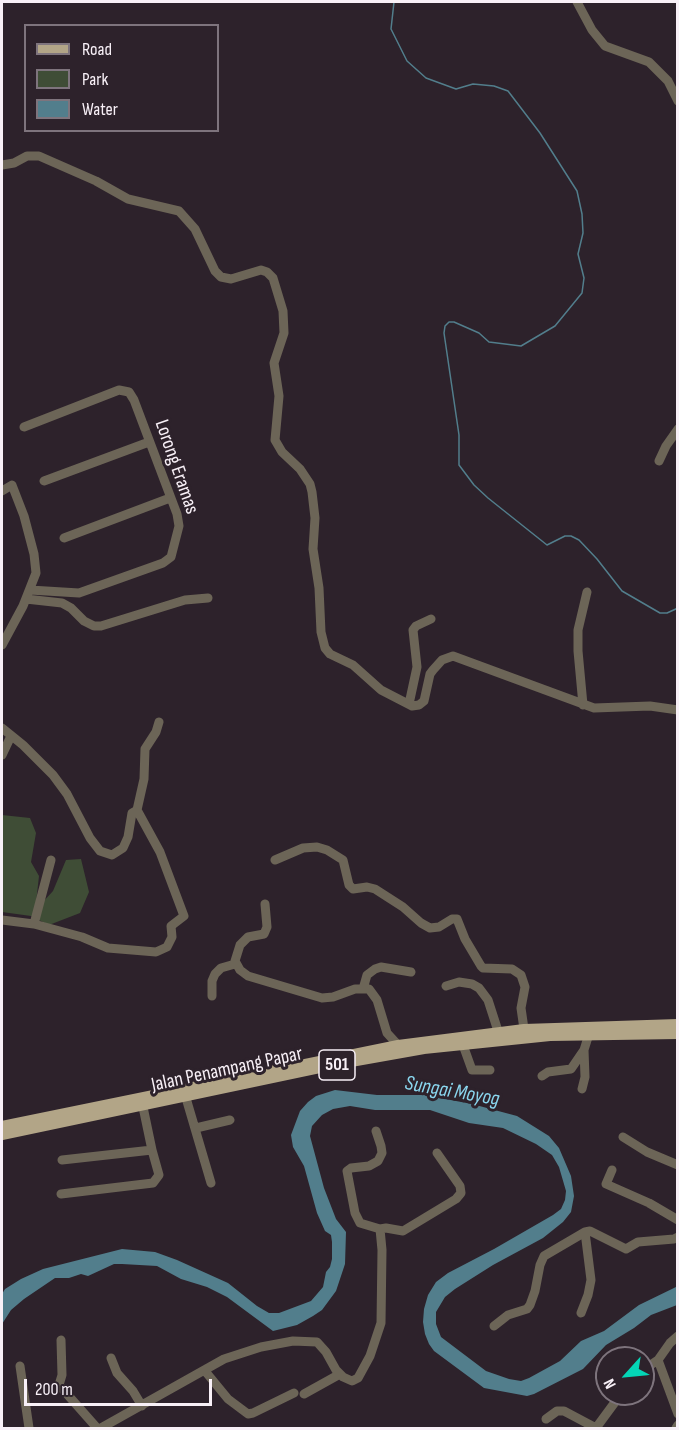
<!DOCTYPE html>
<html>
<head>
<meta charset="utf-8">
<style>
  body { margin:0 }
  #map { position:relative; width:679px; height:1430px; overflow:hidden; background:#2d222b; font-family:"Sofia Sans Condensed",sans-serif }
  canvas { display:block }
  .frame { position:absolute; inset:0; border:3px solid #f8f0f7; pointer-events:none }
  .legend { position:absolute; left:24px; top:24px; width:195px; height:108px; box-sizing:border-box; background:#2d222b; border:2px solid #7e747d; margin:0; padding:8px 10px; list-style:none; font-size:18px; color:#f8f0f7 }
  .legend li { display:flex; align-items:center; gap:12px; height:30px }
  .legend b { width:30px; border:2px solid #7e747d }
  .north { position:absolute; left:595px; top:1346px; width:60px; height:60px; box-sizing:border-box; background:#2d222b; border:2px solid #7e747d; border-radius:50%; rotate:243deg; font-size:16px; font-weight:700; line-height:24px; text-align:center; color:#f8f0f7 }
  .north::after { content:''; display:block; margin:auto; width:21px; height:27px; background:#04d5b6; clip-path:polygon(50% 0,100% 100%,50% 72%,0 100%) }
  .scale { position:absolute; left:24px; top:1379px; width:188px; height:27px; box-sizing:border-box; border:3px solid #f8f0f7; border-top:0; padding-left:8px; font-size:18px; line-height:21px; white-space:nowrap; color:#f8f0f7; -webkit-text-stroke:4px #2d222b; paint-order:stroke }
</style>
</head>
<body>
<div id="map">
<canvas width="679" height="1430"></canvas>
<div class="frame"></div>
<ul class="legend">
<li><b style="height:8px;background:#b2a587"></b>Road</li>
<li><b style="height:16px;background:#3f4d36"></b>Park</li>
<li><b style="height:16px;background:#527e8c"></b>Water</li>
</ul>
<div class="north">N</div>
<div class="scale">200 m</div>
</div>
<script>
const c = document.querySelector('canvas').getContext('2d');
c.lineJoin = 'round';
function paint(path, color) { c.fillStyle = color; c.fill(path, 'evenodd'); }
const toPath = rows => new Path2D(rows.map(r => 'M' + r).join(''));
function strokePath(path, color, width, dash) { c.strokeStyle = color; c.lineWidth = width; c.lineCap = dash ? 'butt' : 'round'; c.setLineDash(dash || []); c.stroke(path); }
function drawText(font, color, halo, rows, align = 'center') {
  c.font = font + ' "Sofia Sans Condensed",sans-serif'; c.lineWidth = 6; c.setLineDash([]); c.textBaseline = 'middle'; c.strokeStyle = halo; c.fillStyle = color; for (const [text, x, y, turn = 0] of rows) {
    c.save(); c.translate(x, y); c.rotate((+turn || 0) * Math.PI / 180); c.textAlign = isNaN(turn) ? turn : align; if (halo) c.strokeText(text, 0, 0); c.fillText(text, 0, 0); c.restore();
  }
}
const green = toPath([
  [2,815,30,818,36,833,31,862,39,876,36,903,42,903,53,891,66,860,81,859,89,892,80,913,49,925,31,916,2,912]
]);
const water = toPath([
  [335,1090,377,1095,424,1095,472,1104,517,1116,549,1136,559,1148,571,1176,574,1196,571,1212,563,1222,543,1238,493,1265,455,1289,445,1297,436,1312,436,1324,441,1337,486,1371,509,1379,521,1381,529,1378,560,1361,581,1341,604,1331,639,1305,676,1287,677,1287,677,1305,651,1315,634,1328,606,1345,583,1369,534,1394,527,1396,484,1388,434,1351,429,1344,425,1334,423,1322,424,1309,428,1295,436,1282,448,1273,494,1249,553,1215,561,1209,565,1200,566,1191,559,1167,552,1155,536,1144,503,1128,469,1123,430,1110,375,1110,350,1106,333,1109,322,1115,312,1126,310,1136,324,1188,336,1219,346,1232,345,1264,336,1291,322,1310,313,1316,297,1325,273,1331,227,1297,207,1287,181,1279,157,1266,122,1264,114,1264,88,1276,81,1274,69,1278,55,1278,24,1299,11,1310,2,1324,2,1294,5,1289,21,1279,43,1269,122,1249,155,1252,177,1260,228,1283,257,1306,269,1313,279,1313,311,1301,323,1287,326,1272,330,1267,332,1259,332,1242,331,1235,325,1231,317,1213,304,1166,293,1147,291,1135,300,1111,308,1102,316,1096]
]);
const stream = toPath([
  [394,2,391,29,407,61,426,78,456,89,473,84,494,86,508,91,540,133,577,191,582,214,583,233,578,254,584,278,582,293,555,326,521,346,489,342,479,333,454,322,449,322,445,326,444,333,459,435,459,465,474,485,488,498,547,545,565,536,571,536,579,540,597,559,622,591,660,613,667,613,678,608]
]);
const minor = toPath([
  [577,2,592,30,605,46,649,62,668,81,678,101],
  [2,165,14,163,27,156,39,156,96,181,128,199,179,211,195,229,215,271,221,277,231,279,261,270,267,272,273,278,283,311,284,333,274,363,279,396,275,440,282,452,300,469,310,484,312,492,315,518,313,549,319,588,321,632,325,648,330,654,353,665,381,690,412,706,419,705,424,701,430,674,433,670,442,660,453,656,594,708,650,706,678,710],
  [24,427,119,390,129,392,134,400,177,514,179,526,171,557,163,563,79,593,30,590],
  [659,461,666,446,678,429],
  [44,481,149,442],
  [2,491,12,485,24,516,34,554,36,573,23,606,2,645],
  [64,538,170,498],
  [26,599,62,603,71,608,84,621,94,626,101,626,185,600,208,598],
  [409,704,417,667,413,630,416,626,431,619],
  [583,705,578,651,578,630,587,592],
  [2,728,23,745,53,775,67,794,90,838,100,851,112,855,123,848,128,837,132,813,137,810,160,852,184,916,171,926,172,937,167,947,156,952,108,948,82,937,34,924,2,920],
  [2,755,11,736],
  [137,810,144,779,145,749,156,732,159,722],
  [275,860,303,848,317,847,327,850,343,860,349,885,353,889,367,887,375,889,403,907,421,923,430,928,439,927,452,919,457,919,465,939,481,966,483,968,512,969,521,975,525,987,521,1008,524,1029],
  [265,904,267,927,264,934,248,937,240,945,235,961,240,970,248,976,322,998,333,997,355,989,369,989,377,1000,387,1033,398,1045],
  [34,924,51,860],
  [446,986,459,982,472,984,479,988,488,1000,498,1031],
  [363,989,367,975,375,969,381,967,411,972],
  [212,996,212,981,215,974,221,968,235,964],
  [463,1045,472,1070,490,1070],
  [542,1076,548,1072,571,1069,584,1050,589,1034],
  [582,1089,585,1077,584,1050],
  [186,1098,211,1183],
  [196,1128,230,1120],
  [376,1131,381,1146,382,1153,378,1161,369,1166,351,1168,347,1171,355,1213,360,1223,380,1229,386,1228,403,1231,456,1199,461,1193,460,1186,437,1153],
  [623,1137,647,1152,678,1165],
  [62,1160,152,1150,143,1107],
  [612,1170,606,1184,649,1203,678,1220],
  [61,1194,153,1183,159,1175,152,1150],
  [581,1313,588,1295,591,1280,585,1232],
  [494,1326,508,1315,527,1309,530,1305,535,1291,540,1265,544,1256,585,1232,590,1231,626,1249,638,1242,674,1239,678,1237],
  [61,1340,62,1375,59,1385,97,1428],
  [111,1358,117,1373,133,1391,142,1406],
  [658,1360,678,1414],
  [20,1366,29,1428],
  [643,1370,658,1360,670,1343,678,1336],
  [205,1371,228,1399,248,1414,253,1413,294,1393],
  [304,1394,340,1374],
  [546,1419,557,1411,564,1411,596,1428],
  [101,1428,224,1359,261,1347,293,1341,317,1342,326,1352,336,1370,343,1377,352,1381,358,1378,370,1356,381,1323,382,1250,380,1229],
  [596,1428,621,1394],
  [676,1428,678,1425]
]);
const major = toPath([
  [2,1126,398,1045,524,1029,678,1024],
  [2,1135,334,1065,424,1049,550,1036,678,1034]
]);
const shields = [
  [337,1065,36]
];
const shieldNames = [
  ["501",337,1065]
];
const streetNames = [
  ["Lorong Eramas",176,467,71],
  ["Jalan Penampang Papar",227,1070,-12]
];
const waterNames = [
  ["Sungai Moyog",452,1092,10]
];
paint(green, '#3f4d36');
paint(water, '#527e8c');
strokePath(stream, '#527e8c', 1.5);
strokePath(minor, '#6c6557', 9);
strokePath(major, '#b2a587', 10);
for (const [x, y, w] of shields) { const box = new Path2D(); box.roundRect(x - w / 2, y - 15, w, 30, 4.5); c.fillStyle = '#2d222b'; c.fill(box); strokePath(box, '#f8f0f7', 1.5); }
drawText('bold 18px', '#f8f0f7', null, shieldNames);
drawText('20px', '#f8f0f7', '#2d222b', streetNames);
drawText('italic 21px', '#8ad6ee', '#2d222b', waterNames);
</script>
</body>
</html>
